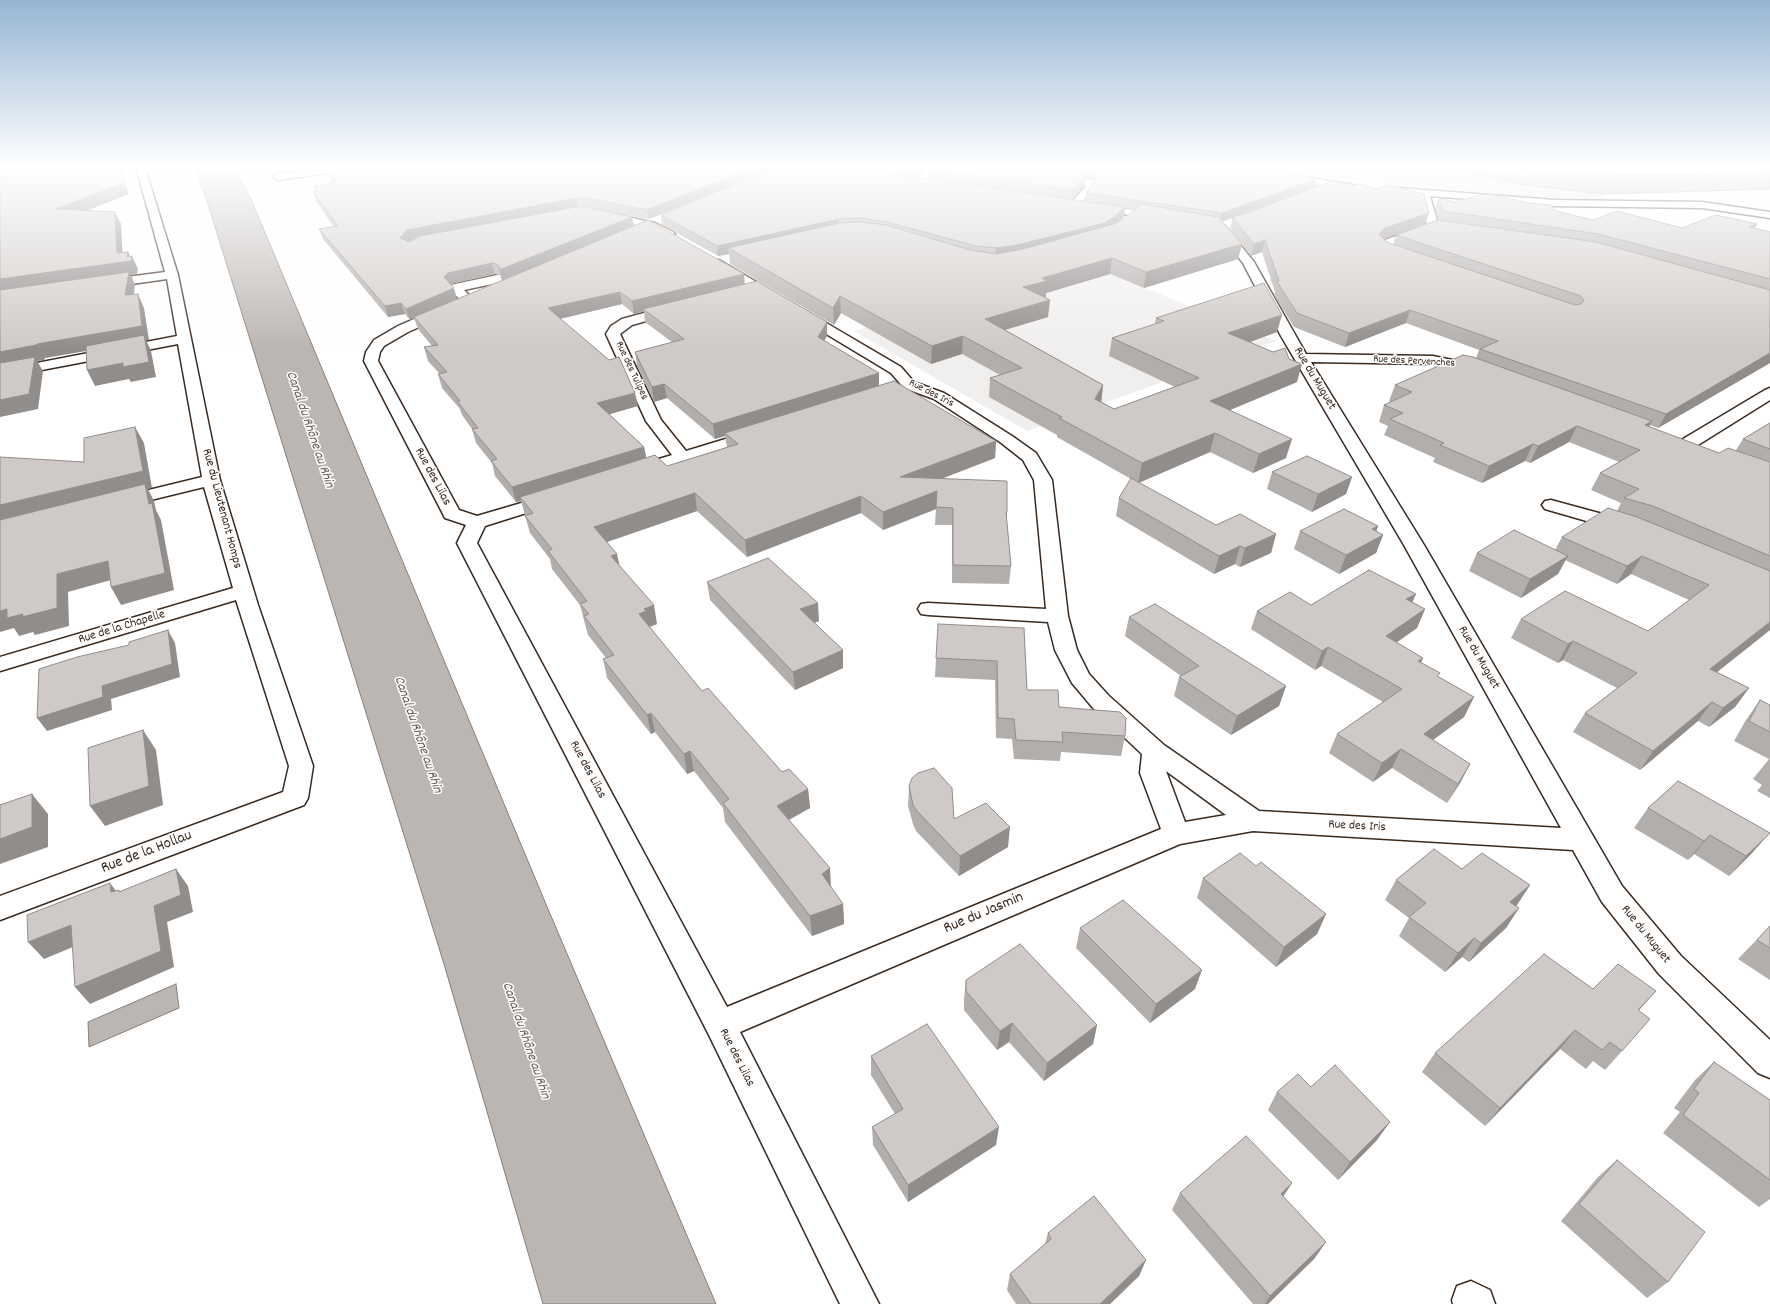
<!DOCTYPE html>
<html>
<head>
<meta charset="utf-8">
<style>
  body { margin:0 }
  canvas { display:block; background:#fff }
</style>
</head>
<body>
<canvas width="1770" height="1304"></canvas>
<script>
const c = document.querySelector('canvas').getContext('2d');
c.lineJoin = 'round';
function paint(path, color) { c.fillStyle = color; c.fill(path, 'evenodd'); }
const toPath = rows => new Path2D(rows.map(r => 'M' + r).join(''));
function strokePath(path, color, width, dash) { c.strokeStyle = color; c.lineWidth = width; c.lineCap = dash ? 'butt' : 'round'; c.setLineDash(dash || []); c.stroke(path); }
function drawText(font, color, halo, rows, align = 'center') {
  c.font = font + ' Dekko,sans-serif'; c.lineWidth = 3; c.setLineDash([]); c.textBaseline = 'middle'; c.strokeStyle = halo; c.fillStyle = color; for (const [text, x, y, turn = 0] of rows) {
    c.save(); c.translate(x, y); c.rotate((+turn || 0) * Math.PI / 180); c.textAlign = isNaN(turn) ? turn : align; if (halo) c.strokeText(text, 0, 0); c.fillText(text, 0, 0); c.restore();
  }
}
const built = toPath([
  [1110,274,1276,341,1027,431,854,331,1006,288]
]);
const green = toPath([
  [1279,167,1438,167,1527,185,1604,194,1601,200,1562,200,1511,196,1511,195,1329,178],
  [1525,167,1592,167,1595,173,1563,171],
  [1719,167,1770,167,1770,172,1727,172]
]);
const water = toPath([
  [194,167,234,167,251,199,548,909,716,1304,543,1304,444,964,207,201,194,167],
  [1438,167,1516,167,1569,173,1628,175,1770,174,1770,189,1604,194,1527,185,1438,167],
  [176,984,179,1008,89,1047,88,1022,176,984]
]);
const minor = toPath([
  [136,167,145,168,178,275,220,480,258,605,313,766,308,798,304,805,0,920,0,896,283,792,289,766,236,600,0,671,0,657,233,588,204,487,122,507,116,506,113,502,116,498,202,477,178,344,0,378,0,370,177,336,167,279,104,288,100,287,98,284,100,281,104,280,165,272,136,167],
  [328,167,352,167,347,170,278,180,273,177,278,174,328,167],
  [933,167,945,167,918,184,912,184,910,182,912,180,933,167],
  [1251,167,1267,167,1306,177,1354,185,1359,188,1354,191,1306,183,1253,169,1251,167],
  [1074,173,1092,180,1096,186,1078,207,1074,208,1069,205,1086,186,1071,178,1069,176,1074,173],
  [1387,187,1554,200,1702,202,1770,212,1770,218,1702,208,1554,206,1430,196,1439,227,1437,229,1389,246,1408,255,1410,258,1408,261,1404,262,1386,254,1377,247,1382,241,1427,225,1420,196,1383,192,1382,190,1387,187],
  [1094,204,1161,214,1166,217,1161,220,1090,209,1089,207,1094,204],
  [605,212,655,223,673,232,675,234,669,237,648,228,601,217,600,215,601,213,605,212],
  [1221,225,1225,226,1254,262,1306,354,1433,356,1481,366,1483,369,1481,372,1476,373,1433,364,1311,362,1424,545,1622,886,1681,956,1770,1040,1770,1078,1758,1073,1659,974,1602,902,1573,850,1253,831,1180,844,740,1032,879,1304,840,1304,709,1035,457,543,466,525,445,518,443,514,364,361,366,352,374,340,398,326,439,308,449,308,451,311,449,314,408,332,384,346,380,352,378,361,459,510,477,516,552,494,558,495,561,499,558,503,485,526,477,543,727,1007,1161,829,1140,773,1142,754,1093,708,1072,683,1055,650,1048,622,928,615,921,614,918,609,921,604,928,603,1046,609,1034,480,1023,460,1000,442,934,399,904,388,891,373,715,267,713,264,715,261,719,260,901,367,914,382,944,393,1012,436,1036,453,1052,480,1068,616,1077,650,1089,674,1109,696,1164,745,1259,811,1561,828,1404,545,1281,336,1243,263,1215,228,1221,225],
  [1166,771,1226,815,1185,822,1166,771],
  [531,268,535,269,537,272,535,275,464,290,475,301,474,304,469,305,464,304,449,288,451,285,455,284,531,268],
  [673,305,678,306,680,309,678,312,632,325,620,334,661,420,686,451,755,430,761,432,763,435,761,438,635,477,629,476,626,472,629,468,672,455,646,421,606,334,611,326,622,319,673,305],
  [1770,388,1770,400,1690,450,1684,451,1678,450,1676,446,1678,442,1765,390,1770,388],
  [1551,500,1628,521,1630,525,1628,529,1621,531,1545,509,1542,505,1545,501,1551,500],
  [1471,1281,1490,1290,1495,1304,1453,1304,1452,1300,1457,1286,1471,1281]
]);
const trunk = toPath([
  [1760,167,1770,167,1770,172,1762,169,1760,167]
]);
const wall = toPath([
  [777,167,649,219,603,211,745,284,827,336,824,341,879,385,996,441,995,458,940,479,1007,512,1006,521,1011,566,1009,584,952,583,952,525,935,525,936,509,883,530,861,513,747,557,697,511,607,542,620,566,657,624,649,627,702,691,782,772,808,789,810,808,789,820,831,887,843,904,844,924,812,936,725,822,723,808,694,771,687,774,655,732,651,734,607,678,603,659,606,658,588,635,580,605,552,569,550,559,530,533,521,501,516,502,495,476,492,463,476,443,472,429,462,415,460,409,442,388,438,374,440,374,428,361,424,347,432,346,418,329,414,318,410,320,405,314,388,317,323,239,319,229,334,227,316,201,313,192,316,192,314,186,332,183,329,178,326,169],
  [495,274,500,275,502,280,457,299,450,284],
  [622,304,634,314,644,311,645,322,672,342,635,352,637,366,654,402,667,398,715,439,725,436,727,447,667,466,646,458,644,447,609,414,638,406,560,319],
  [778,167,930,167,914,177,1085,202,1086,193,1094,181,1093,179,1076,172,1084,186,1071,199,929,179,929,170,934,167,1249,167,1263,171,1317,179,1315,187,1429,213,1425,224,1383,239,1389,243,1393,245,1396,235,1438,220,1435,209,1439,198,1454,202,1556,211,1593,220,1682,228,1757,224,1754,228,1770,232,1770,363,1658,428,1650,425,1649,427,1719,453,1736,450,1743,439,1770,423,1770,630,1717,672,1749,688,1735,707,1709,727,1698,721,1640,770,1573,732,1585,713,1617,688,1563,660,1558,663,1511,638,1521,619,1648,631,1689,600,1631,574,1617,584,1565,560,1558,574,1521,598,1469,571,1477,553,1555,550,1562,537,1617,511,1621,503,1591,490,1600,473,1619,462,1569,442,1530,463,1525,461,1482,483,1433,462,1435,458,1384,435,1388,426,1379,422,1384,405,1391,402,1389,401,1395,385,1476,358,1479,350,1406,323,1345,347,1294,327,1274,295,1275,292,1262,252,1251,256,1230,229,1232,218,1222,222,1242,244,1238,259,1144,288,1110,274,1046,293,1046,297,1045,297,1048,317,1005,330,1103,385,1101,402,1114,409,1175,387,1109,356,1112,338,1155,324,1156,318,1277,332,1250,342,1297,382,1230,410,1286,458,1253,473,1210,452,1139,483,1216,525,1276,534,1271,553,1240,567,1235,564,1214,574,1116,516,1119,498,1131,479,1057,437,1057,435,989,397,990,378,1000,375,962,354,931,364,841,313,834,325,730,264,729,254,718,256,662,225,661,215],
  [1293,196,1248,213,1240,215],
  [1125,208,1135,210,1125,218,1117,223,1124,217],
  [1272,472,1352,477,1346,494,1312,512,1267,489],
  [1378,526,1376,532,1383,535,1376,553,1339,574,1294,549,1300,531],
  [707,582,819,621,814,623,843,650,843,668,795,690,710,600],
  [1416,594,1412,602,1425,609,1417,628,1396,643,1423,658,1421,663,1438,677,1474,697,1464,717,1433,740,1470,764,1460,783,1447,803,1392,768,1373,782,1329,753,1337,734,1383,702,1321,666,1315,670,1251,629,1257,611],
  [1129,617,1286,686,1279,706,1231,735,1174,696,1179,677,1181,676,1125,636],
  [1024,628,1027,690,1059,707,1125,736,1121,756,1061,752,1060,761,1014,759,1012,739,996,738,995,680,935,677,936,658],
  [1760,700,1770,705,1770,798,1757,791,1762,785,1753,779,1769,759,1734,741,1746,720],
  [909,786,954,819,1008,847,959,876,916,831,913,824,908,806],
  [1648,808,1753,852,1729,876,1694,854,1688,860,1634,828],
  [1256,866,1326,914,1317,934,1276,967,1197,898,1203,878],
  [1462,869,1530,885,1516,906,1519,908,1506,928,1469,962,1462,957,1445,972,1399,936,1409,918,1385,900,1396,880],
  [1770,926,1770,980,1738,959],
  [1080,928,1195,989,1150,1023,1076,948],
  [966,980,1097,1025,1093,1044,1044,1081,1009,1042,997,1050,964,1010,964,999],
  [1593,989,1656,991,1639,1010,1622,1051,1605,1070,1593,1061,1586,1069,1560,1049,1485,1126,1422,1072,1435,1053],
  [871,1056,996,1145,908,1202,873,1145,872,1127,895,1114,871,1075],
  [1714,1062,1770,1100,1770,1199,1759,1207,1663,1133,1680,1112,1674,1108,1695,1080],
  [1311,1087,1377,1140,1338,1180,1268,1110,1277,1092],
  [1617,1160,1668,1282,1647,1298,1561,1221,1598,1177],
  [1292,1183,1283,1196,1326,1242,1314,1259,1268,1304,1253,1304,1172,1210,1180,1193],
  [1048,1233,1146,1260,1139,1276,1110,1304,1016,1304,1007,1290,1010,1274,1045,1244]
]);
const shadedWall = toPath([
  [119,167,124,167,124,179,129,194,61,221,55,209,119,168],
  [754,167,777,167,649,219,647,210],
  [916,167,930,167,914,177,914,168],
  [1069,167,1075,167,1075,172,1068,175],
  [1085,177,1084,186,1071,199,1072,190],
  [1317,179,1315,188,1220,222,1222,213],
  [576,198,578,208,410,241,404,248,400,238,407,230],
  [1125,207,1124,217,1113,227,995,258,996,248],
  [115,212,121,224,123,262,127,257,128,252,131,258,132,256,138,269,137,274,131,275,135,285,132,309,0,293,0,279,117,253],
  [1429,213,1425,224,1382,240,1379,234,1385,228],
  [632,217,634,226,502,281,499,270],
  [839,219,840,229,728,248,729,254,718,256,717,246],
  [1757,224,1750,236,1749,227],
  [1265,240,1262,252,1251,256,1254,244],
  [1242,244,1238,259,1144,288,1146,272],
  [1112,258,1110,274,1046,293,1046,297,1022,304,1023,287,1042,278],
  [492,263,495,274,451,284,448,288,444,277,448,273],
  [744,274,745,286,643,309,644,311,634,314,632,301],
  [454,288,457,299,414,317,414,318,410,320,406,309],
  [620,292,622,304,551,321,548,308],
  [138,294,144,308,149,340,146,340,151,351,156,377,131,382,129,379,95,386,87,370,145,341,45,358,44,360,37,361,43,371,38,409,0,417,0,352,37,344],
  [840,296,841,313,834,325,833,308],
  [1050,300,1048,317,984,336,985,319],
  [401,303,405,314,388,317,385,306],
  [1410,310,1406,323,1345,347,1349,333],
  [1282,315,1277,332,1225,351,1228,333],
  [827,322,827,336,818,351,818,337],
  [963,336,962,354,931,364,932,346],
  [1770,353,1770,363,1658,428,1666,414],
  [1302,364,1297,382,1206,420,1210,401],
  [879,373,879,388,725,433,725,436,715,439,713,424],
  [664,384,667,398,654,402,652,387],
  [1103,385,1101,404,1095,399],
  [635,393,638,406,600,417,597,403],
  [1652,421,1643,437,1645,425],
  [1577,426,1569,442,1530,463,1538,446],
  [135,427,144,443,152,488,148,489,154,501,156,510,161,520,174,590,121,605,111,587,165,573,0,524,0,505,143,471],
  [1215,433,1210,452,1138,483,1142,463],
  [1292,439,1286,458,1253,473,1259,454],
  [996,441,995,458,900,495,900,477],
  [1533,444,1525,461,1482,483,1489,466],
  [644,447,647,461,520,497,521,501,516,502,512,487],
  [1352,477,1346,494,1312,512,1318,494],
  [937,491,936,509,883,530,883,512],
  [695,493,697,511,598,545,594,527],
  [861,496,861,513,747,557,745,540],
  [1378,526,1373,540,1383,535,1376,553,1339,574,1346,555,1372,529],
  [1276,534,1271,553,1240,567,1245,548],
  [1240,546,1235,564,1214,574,1219,556],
  [617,554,621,572,611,556],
  [1568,556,1558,574,1521,598,1530,579],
  [1642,556,1631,574,1617,584,1627,566],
  [108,561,118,578,68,592,69,626,35,635,33,632,19,636,14,628,0,632,0,611,7,609,57,574],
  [1416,594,1408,612,1406,599],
  [818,603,819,621,802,628,800,609],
  [654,605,657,624,649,627,639,614,644,609],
  [1425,609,1417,628,1378,655,1386,636],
  [1770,622,1770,630,1697,688,1710,669],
  [168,630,175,643,180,677,111,699,112,710,47,731,37,718,102,686],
  [1573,641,1563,660,1558,663,1568,644],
  [1328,647,1321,666,1315,670,1322,651],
  [843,650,843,668,795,690,793,672],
  [1423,658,1414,677,1418,661],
  [1286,686,1279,706,1231,735,1237,716],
  [1749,688,1735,707,1709,727,1723,708],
  [1474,697,1464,717,1414,754,1424,734],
  [1712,702,1698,721,1640,770,1653,751],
  [651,713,655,732,651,734,647,715],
  [143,730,156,750,163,805,105,826,90,806],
  [1401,749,1392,768,1373,782,1382,763],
  [690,751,694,771,687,774,684,754],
  [1470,764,1460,783,1447,803,1458,784],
  [808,789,810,808,779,825,777,806],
  [32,794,48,814,48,847,0,864,0,839],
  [1010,827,1008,847,959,876,960,856],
  [1770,833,1753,852,1729,876,1746,856],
  [1710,835,1694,854,1688,860,1704,841],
  [830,868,831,888,822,874],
  [176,869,188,886,193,912,167,922,174,967,90,1004,75,987,154,906],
  [110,883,123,900,111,892],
  [1530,885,1517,905,1497,922,1510,902],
  [843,904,844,924,812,936,810,916],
  [1519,908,1506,928,1469,962,1481,943],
  [1326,914,1317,934,1276,967,1284,947],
  [71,925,85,942,44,959,28,942],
  [1474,938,1462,957,1445,972,1458,953],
  [1202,970,1195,989,1150,1023,1156,1004],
  [1656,991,1639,1010,1638,1010],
  [1012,1023,1009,1042,997,1050,1000,1031],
  [1097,1025,1093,1044,1044,1081,1047,1063],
  [1575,1030,1560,1049,1485,1126,1500,1108],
  [1390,1122,1377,1140,1338,1180,1350,1162],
  [999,1127,996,1145,908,1202,908,1185],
  [1292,1183,1281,1200,1281,1194],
  [1326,1242,1314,1259,1268,1304,1265,1304,1270,1296],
  [1146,1260,1139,1276,1110,1304,1100,1304]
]);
const building = toPath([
  [0,167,119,167,124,183,55,209,115,212,117,253,128,252,127,257,132,256,131,261,0,279,0,167],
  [332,167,754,167,647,210,587,198,576,198,407,230,400,238,409,242,420,236,576,207,586,207,632,217,499,270,500,268,498,265,492,263,448,273,444,277,454,288,406,309,401,303,385,306,319,229,338,226,313,192,317,191,314,186,335,182,326,169,332,167],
  [778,167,843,167,1125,207,1114,217,1105,223,1017,245,996,248,976,246,887,222,860,218,839,219,717,246,661,215,778,167],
  [903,167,916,167,914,168,903,167],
  [934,167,1069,167,1069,168,1085,177,1072,190,929,170,934,167],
  [1086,167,1249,167,1263,171,1276,168,1317,179,1222,213,1086,193,1098,176,1094,170,1086,167],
  [1332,181,1352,186,1359,184,1376,189,1389,185,1424,194,1429,213,1385,228,1379,234,1382,238,1389,243,1575,305,1581,304,1584,301,1581,296,1396,235,1438,220,1596,242,1770,290,1770,353,1666,414,1480,349,1498,341,1410,310,1349,333,1297,313,1277,282,1279,281,1265,240,1254,244,1232,217,1248,213,1332,181],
  [1490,194,1528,203,1551,205,1556,211,1593,220,1617,211,1682,228,1716,215,1757,224,1749,227,1770,232,1770,279,1598,234,1443,211,1439,198,1454,202,1480,195,1490,194],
  [1141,204,1218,217,1242,244,1146,272,1112,258,1042,278,1047,281,1023,287,1050,300,985,319,1103,385,1095,399,1114,409,1199,378,1112,338,1164,321,1156,318,1264,283,1282,315,1228,333,1273,352,1285,348,1289,359,1302,364,1210,401,1292,439,1259,454,1215,433,1142,463,1059,418,1062,417,990,378,1022,368,963,336,932,346,840,296,833,308,728,248,840,223,860,222,886,225,970,250,996,254,1023,249,1114,224,1125,218,1141,204],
  [648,220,744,274,632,301,620,292,548,308,609,360,619,357,635,393,597,403,644,447,512,487,491,461,497,459,472,429,478,428,457,401,460,401,438,374,447,372,424,347,438,345,414,317,648,220],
  [129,272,125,295,138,294,142,326,37,344,36,345,0,352,0,290,129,272],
  [757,281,827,322,818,337,879,373,713,424,664,384,652,387,635,352,684,339,643,309,757,281],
  [144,335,149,362,123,367,123,363,87,370,86,346,144,335],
  [1463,355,1473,357,1652,421,1645,425,1719,453,1728,448,1770,462,1770,556,1653,506,1624,498,1639,489,1600,473,1640,450,1577,426,1538,446,1533,444,1489,466,1440,445,1444,443,1390,419,1403,413,1384,405,1412,392,1395,385,1463,355],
  [35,357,29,394,0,400,0,363,35,357],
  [894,381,996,441,900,477,1007,481,1007,512,1006,512,1011,566,953,565,953,508,936,507,937,491,883,512,861,496,745,540,695,493,594,527,617,554,611,556,654,605,644,609,646,611,639,614,702,691,708,688,782,772,789,769,808,789,777,806,830,868,822,874,843,904,810,916,723,803,729,799,690,751,684,754,651,713,647,715,603,659,614,655,584,616,589,614,580,604,587,601,548,551,552,549,525,516,533,513,520,497,655,455,667,466,738,444,725,433,894,381],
  [1770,423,1770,449,1743,439,1770,423],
  [135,427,143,471,0,505,0,457,84,462,84,438,135,427],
  [1307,456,1352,477,1318,494,1272,472,1307,456],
  [1131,478,1216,525,1240,514,1276,534,1245,548,1240,546,1219,556,1119,498,1131,478],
  [145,484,149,504,152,503,165,573,111,587,108,561,57,574,57,608,22,617,23,614,7,618,7,609,0,611,0,520,145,484],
  [1608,508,1637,517,1770,571,1770,622,1710,669,1749,688,1723,708,1712,702,1653,751,1585,713,1637,673,1573,641,1568,644,1521,619,1565,591,1648,631,1709,585,1642,556,1627,566,1562,537,1608,508],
  [1344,509,1378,526,1372,529,1383,535,1346,555,1300,531,1344,509],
  [1514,530,1568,556,1530,579,1477,553,1514,530],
  [768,558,818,603,800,609,843,650,793,672,707,582,768,558],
  [1369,570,1416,594,1406,599,1425,609,1386,636,1423,658,1418,661,1440,673,1437,676,1474,697,1424,734,1470,764,1458,784,1401,749,1382,763,1337,734,1402,689,1328,647,1322,651,1257,611,1290,592,1311,605,1369,570],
  [1155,604,1286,686,1237,716,1179,677,1199,666,1129,617,1155,604],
  [938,624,1024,628,1027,690,1058,690,1059,707,1120,712,1126,718,1125,736,1062,732,1063,742,1016,740,1014,719,998,718,997,661,936,658,938,624],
  [168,630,172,664,102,686,103,697,37,718,39,669,77,657,129,645,129,642,168,630],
  [1760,700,1770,705,1770,732,1749,721,1760,700],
  [143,730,149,786,90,806,88,748,143,730],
  [934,768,952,788,954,819,986,803,1010,827,960,856,917,811,913,805,909,786,912,778,918,773,934,768],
  [1678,781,1770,833,1746,856,1710,835,1704,841,1648,808,1678,781],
  [32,794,32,827,0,839,0,805,32,794],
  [1434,849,1462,869,1482,853,1530,885,1510,902,1519,908,1481,943,1474,938,1458,953,1409,917,1426,903,1396,880,1434,849],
  [1240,853,1256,866,1261,862,1326,914,1284,947,1203,878,1240,853],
  [176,869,181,895,154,906,161,951,75,987,71,925,28,942,27,915,110,883,111,892,119,890,119,892,176,869],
  [1123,900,1202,970,1156,1004,1080,928,1123,900],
  [1770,926,1770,948,1757,940,1770,926],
  [1020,944,1097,1025,1047,1063,1012,1023,1000,1031,966,991,966,980,1020,944],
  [1544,954,1593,989,1618,964,1656,991,1638,1010,1650,1019,1622,1051,1610,1042,1602,1050,1575,1030,1500,1108,1435,1053,1544,954],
  [927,1024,999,1127,908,1185,872,1127,903,1109,871,1056,927,1024],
  [1714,1062,1770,1100,1770,1180,1683,1115,1699,1093,1694,1089,1714,1062],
  [1335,1065,1390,1122,1350,1162,1277,1092,1298,1074,1311,1087,1335,1065],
  [1246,1136,1292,1183,1281,1194,1326,1242,1270,1296,1180,1193,1246,1136],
  [1617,1160,1705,1232,1668,1282,1579,1204,1617,1160],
  [1094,1196,1146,1260,1100,1304,1031,1304,1010,1274,1051,1239,1048,1233,1094,1196]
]);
const farStreetnames = [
  ["Rue des Pervenches",1414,362,3],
  ["Rue des Tulipes",631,371,65],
  ["Rue des Iris",931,394,27]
];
const streetNames = [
  ["Rue du Muguet",1314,379,59],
  ["Rue des Lilas",432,477,62],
  ["Rue du Lieutenant Homps",221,509,75],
  ["Rue de la Chapelle",122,628,-17],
  ["Rue du Muguet",1478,658,60],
  ["Rue des Lilas",587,770,62],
  ["Rue des Iris",1357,827,3],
  ["Rue du Muguet",1645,935,51],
  ["Rue des Lilas",736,1058,63]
];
const waterNames = [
  ["Canal du Rhône au Rhin",309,430,71],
  ["Canal du Rhône au Rhin",417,735,71],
  ["Canal du Rhône au Rhin",525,1041,71]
];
const nearStreetnames = [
  ["Rue de la Hollau",147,853,-21],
  ["Rue du Jasmin",984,914,-23]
];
paint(built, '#f1efee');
paint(green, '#e2e0de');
paint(water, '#bcb6b3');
strokePath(water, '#887e77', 1);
strokePath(minor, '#3b2a1e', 3);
strokePath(trunk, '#3b2a1e', 3);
paint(minor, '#fff');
paint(trunk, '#fff');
paint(wall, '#b2aeab');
paint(shadedWall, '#918d8b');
paint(building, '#cfcac7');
strokePath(building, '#918d8b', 1);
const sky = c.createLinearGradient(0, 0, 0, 349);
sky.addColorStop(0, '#96b5d3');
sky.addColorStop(0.48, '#fff');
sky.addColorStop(1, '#ffffff00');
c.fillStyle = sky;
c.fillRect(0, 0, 1770, 349);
drawText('11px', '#3b2a1e', '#fff', farStreetnames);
drawText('13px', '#3b2a1e', '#fff', streetNames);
drawText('italic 14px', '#685b52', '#fff', waterNames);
drawText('16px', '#3b2a1e', '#fff', nearStreetnames);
</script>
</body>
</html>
